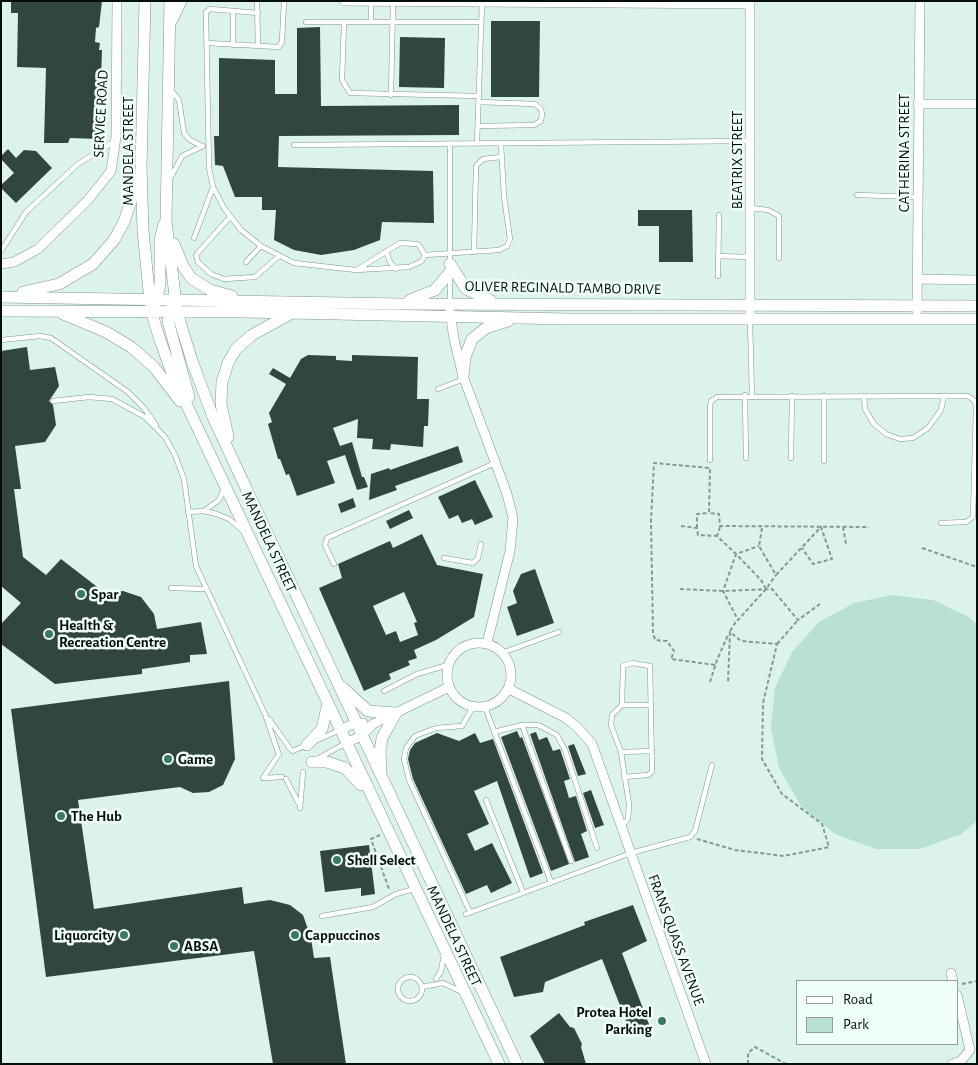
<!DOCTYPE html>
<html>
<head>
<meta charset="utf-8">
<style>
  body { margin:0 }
  #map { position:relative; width:978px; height:1065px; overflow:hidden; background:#dbf3ec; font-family:"Alegreya Sans",sans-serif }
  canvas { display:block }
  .frame { position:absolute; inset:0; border:2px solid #060e0b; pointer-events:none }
  .legend { position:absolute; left:796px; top:980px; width:162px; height:65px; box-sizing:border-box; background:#f0fef9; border:1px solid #929e9a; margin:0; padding:6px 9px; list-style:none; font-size:15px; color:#060e0b }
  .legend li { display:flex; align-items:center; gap:10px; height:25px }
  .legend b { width:25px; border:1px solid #929e9a }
</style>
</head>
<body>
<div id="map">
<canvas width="978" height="1065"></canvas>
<div class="frame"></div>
<ul class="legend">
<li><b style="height:6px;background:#fff"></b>Road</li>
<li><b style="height:14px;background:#b8e0d4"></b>Park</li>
</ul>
</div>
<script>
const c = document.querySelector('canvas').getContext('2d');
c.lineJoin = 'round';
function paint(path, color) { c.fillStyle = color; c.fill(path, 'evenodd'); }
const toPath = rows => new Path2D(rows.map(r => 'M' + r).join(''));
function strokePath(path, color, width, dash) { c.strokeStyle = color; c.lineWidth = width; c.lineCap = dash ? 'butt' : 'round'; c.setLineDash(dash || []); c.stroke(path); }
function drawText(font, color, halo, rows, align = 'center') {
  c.font = font + ' "Alegreya Sans",sans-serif'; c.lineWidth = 5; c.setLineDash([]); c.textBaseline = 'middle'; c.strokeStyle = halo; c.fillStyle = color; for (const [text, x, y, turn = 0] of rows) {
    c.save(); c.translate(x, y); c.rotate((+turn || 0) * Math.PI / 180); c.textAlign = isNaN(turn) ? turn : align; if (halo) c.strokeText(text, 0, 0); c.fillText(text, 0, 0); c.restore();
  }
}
const green = toPath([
  [893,595,933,600,969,617,977,624,977,821,961,834,920,849,876,849,835,834,801,806,779,768,771,728,775,688,792,652,819,622,854,603]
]);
const building = toPath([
  [11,1,102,1,99,27,96,28,95,42,100,43,99,50,102,50,99,139,70,138,68,143,44,143,46,68,17,67,18,13,11,13],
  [491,21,540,21,539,97,491,97],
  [320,27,321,106,459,105,459,135,279,136,278,167,433,171,434,223,382,222,380,240,354,250,321,255,294,250,274,240,276,210,262,210,262,197,235,197,223,166,215,165,214,136,219,136,219,58,275,60,275,94,297,94,297,28],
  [400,37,445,38,444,88,399,87],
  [8,149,16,158,24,150,36,151,52,168,16,203,1,188,1,185,14,173,1,159,1,156],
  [638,210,692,210,693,262,659,262,659,226,638,226],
  [27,347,30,370,55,367,59,386,49,401,53,405,56,425,45,442,15,446,21,489,14,489,23,557,46,575,61,559,105,593,123,591,141,597,154,614,157,629,201,622,207,654,190,655,190,662,142,669,142,674,55,684,1,644,1,624,21,603,1,586,1,351],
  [308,355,336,356,336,360,352,361,352,355,418,357,417,399,429,399,428,426,424,426,423,447,391,444,390,450,372,449,373,439,357,438,358,419,333,428,340,446,352,442,362,477,364,477,368,487,357,490,345,455,327,461,335,483,297,496,289,474,286,475,280,459,278,459,268,424,272,422,269,413,286,384,269,374,273,368,290,378,301,359],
  [458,446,463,462,395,486,397,490,369,500,371,474,389,468,390,470],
  [475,480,493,517,475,525,472,519,462,523,458,515,449,519,438,497],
  [353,498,356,507,341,513,338,504],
  [409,510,413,518,390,529,386,521],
  [422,534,437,565,483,574,474,617,436,640,414,650,417,658,408,661,410,665,389,674,391,679,364,691,319,588,342,578,338,564,390,541,393,548],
  [404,592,417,622,414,623,418,635,400,642,396,631,386,635,373,606],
  [535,569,554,623,517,636,507,607,517,603,513,591,521,574],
  [229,681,235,759,223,785,209,792,193,793,180,787,78,800,94,909,242,887,244,904,270,900,290,905,303,915,311,938,314,958,330,957,346,1064,273,1064,254,951,46,977,11,709],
  [517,731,520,738,522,737,569,864,551,871,501,737],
  [536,732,539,740,547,737,553,751,560,749,570,779,564,781,569,798,576,796,587,831,581,834,589,857,575,862,530,734],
  [437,733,459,741,475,733,480,743,493,739,543,873,530,878,497,781,474,791,489,824,467,834,475,851,492,843,512,883,491,893,487,885,466,894,413,779,408,759,410,750,415,743],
  [574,744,586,774,578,776,568,746],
  [591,790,604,825,595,828,583,793],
  [369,845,375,894,361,896,361,888,325,892,320,851],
  [633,905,647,941,622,953,650,1027,631,1034,602,959,545,982,543,992,514,997,500,957,585,925,584,922],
  [559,1013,570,1027,574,1028,582,1044,581,1047,586,1064,545,1064,530,1036]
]);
const path = toPath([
  [681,526,697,528,698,535,717,536],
  [720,527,717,536,736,554,759,546],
  [843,527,846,544],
  [697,528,697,514,709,513],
  [762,528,759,546,776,575,821,527,832,559,813,564,802,548],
  [922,548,977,567],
  [680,589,723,591,772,589,798,620,820,604],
  [766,589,761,580,736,554,723,591,738,620,766,589,776,575],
  [730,631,737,620],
  [777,644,798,620],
  [715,665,671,659,674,651,667,641,655,640,653,632,651,521,654,463,710,468,709,513,719,514,720,526,869,527],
  [710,682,717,660,728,635],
  [380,835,371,839,389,889],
  [697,839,735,850,784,856,829,847,822,824,782,794,762,759,763,703,777,644,741,641,730,632,728,683],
  [962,984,977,981],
  [748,1064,748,1053,755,1047,786,1064]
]);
const service = toPath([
  [257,1,258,46],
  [306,22,481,22],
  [344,22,342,80,350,93,479,96],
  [371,22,371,2],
  [207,43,279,47,282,42,284,1],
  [233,45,233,11],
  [170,89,179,100,184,133,190,140,202,146],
  [391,95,393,2],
  [478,126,534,125,541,121,542,114,541,109,535,104,479,102],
  [477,143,482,2],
  [294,145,750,141],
  [171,177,182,156,203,146],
  [857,195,918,197],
  [750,208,768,210,779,216,779,258],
  [230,217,196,255,198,262,211,274,224,279,255,277,279,256],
  [194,238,213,187],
  [261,246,294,263,356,270,409,267,422,261,425,255],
  [1,251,26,212,78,164,115,141],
  [386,251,390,262,396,269],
  [474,252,476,166,483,159,501,157],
  [425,255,499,250,507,246,510,239,504,196,501,144],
  [718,256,750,257],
  [246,262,261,246,241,230,224,208,213,187,209,168,206,17,206,12,210,9,258,13],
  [450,264,450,144],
  [358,269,400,243,418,244,425,255],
  [718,276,719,215],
  [450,302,450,276],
  [750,321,752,395],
  [1,340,40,336,51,338,128,392,144,408,156,425],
  [438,389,464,379],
  [745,395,746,458],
  [824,396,824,461],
  [864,396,865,409,874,424,886,434,900,439,913,438,928,428,941,410,944,396],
  [53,401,89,397,112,399,145,417,165,437,175,455,184,479,196,566,265,714,279,755],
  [791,458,792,396],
  [710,460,710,406,711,401,717,397,968,396,975,401,976,407,973,517,966,522,941,523],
  [204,511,219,500,224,489],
  [188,512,204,511,217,514,229,519,242,530],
  [444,558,473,563,478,558,481,544],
  [334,564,325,545,327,538,495,463],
  [171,588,205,589],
  [502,653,559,632],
  [384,691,417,674,448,665],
  [622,705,623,666,632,663,650,666,652,772,648,775,624,777],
  [485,707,551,882],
  [269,719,291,750],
  [522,725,538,725,557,735,565,750,597,848],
  [494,732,522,725,571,861],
  [315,741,340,730],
  [293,751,306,745],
  [621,752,652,751],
  [319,758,346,743],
  [263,778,277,757],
  [263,778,282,777],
  [286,779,300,806],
  [486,800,523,892],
  [300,808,303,772],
  [622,826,628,819,629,804,621,752,611,725,612,715,622,705,651,705],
  [470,912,409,780,404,759,406,748,415,736,436,728,462,726,473,707],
  [466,914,631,853,690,837,695,831,712,765],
  [322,916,373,907,396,894,414,889],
  '398 989a12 12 0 1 1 24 0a12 12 0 1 1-24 0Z',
  [436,979,441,971,444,955],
  [422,987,443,983,462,992]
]);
const minor = toPath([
  [344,1,750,4],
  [918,104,977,104],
  [1,264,14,262,38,249,88,200,111,171,116,137,117,1],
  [917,279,977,280],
  [917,311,920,1],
  [450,312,454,339,463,376,507,494,513,518,510,551,487,643],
  [750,319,750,1],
  '447 675a32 32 0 1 1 64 0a32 32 0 1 1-64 0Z',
  [509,689,566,718,578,728,592,744,706,1064],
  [340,730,355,723,363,723],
  [346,743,361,736,373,724,449,687],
  [951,973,953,981],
  [952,1064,961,1061,970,1050,957,995]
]);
const secondary = toPath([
  [145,1,141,167,143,231,151,311,160,340,173,376,499,1064],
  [170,1,166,221,177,312,192,361,213,417,238,471,517,1064],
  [172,20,181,1],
  [174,244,183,266,191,278,210,290,232,296],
  [450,264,466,289,490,300],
  [23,292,59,284,93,264,114,240,124,222,138,179],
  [1,297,401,304,977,306],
  [410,300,435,290,450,272],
  [155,304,160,285,160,240,164,224],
  [172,306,168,321,189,397],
  [1,311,244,312,567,319,977,319],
  [63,314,106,332,131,347,154,367,180,401],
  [463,376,465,357,472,339,486,328,508,321],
  [228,437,221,404,222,382,228,363,236,349,252,335,290,314],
  [342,687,368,711,396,713],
  [307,745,322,729,328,703],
  [312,762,327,762,345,768,361,785],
  [381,770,380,751,382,738,396,713]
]);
const markers = [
  [81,594,5,"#377867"],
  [49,634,5,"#377867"],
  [168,759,5,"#377867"],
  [61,816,5,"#377867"],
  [337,860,5,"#377867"],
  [124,935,5,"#377867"],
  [295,935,5,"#377867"],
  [174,946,5,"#377867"],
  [662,1021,5,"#377867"]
];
const streetNames = [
  ["SERVICE ROAD",101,114,-87],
  ["MANDELA STREET",128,151,-90],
  ["CATHERINA STREET",904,153,-90],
  ["BEATRIX STREET",737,160,-90],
  ["OLIVER REGINALD TAMBO DRIVE",563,288,1],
  ["MANDELA STREET",269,542,65],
  ["MANDELA STREET",454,936,65],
  ["FRANS QUASS AVENUE",676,940,70]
];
const poiNames = [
  ["Spar",91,594],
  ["Health &",59,625],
  ["Recreation Centre",59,642],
  ["Game",178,759],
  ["The Hub",71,816],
  ["Shell Select",347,860],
  ["Liquorcity",114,935,"right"],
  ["Cappuccinos",305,935],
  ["ABSA",184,946],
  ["Protea Hotel",652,1012,"right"],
  ["Parking",652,1029,"right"]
];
paint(green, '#b8e0d4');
paint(building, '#324640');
strokePath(service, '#80968f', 5.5);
strokePath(minor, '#80968f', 10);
strokePath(secondary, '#80968f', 12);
strokePath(path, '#869892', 2, [4, 2.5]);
strokePath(service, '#fff', 4.5);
strokePath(minor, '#fff', 9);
strokePath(secondary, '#fff', 11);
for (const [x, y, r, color] of markers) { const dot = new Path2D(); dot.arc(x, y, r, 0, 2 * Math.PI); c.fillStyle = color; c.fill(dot); strokePath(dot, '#f0fef9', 2); }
drawText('15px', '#060e0b', '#f0fef9', streetNames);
drawText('bold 15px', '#060e0b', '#f0fef9', poiNames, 'left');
</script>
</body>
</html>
